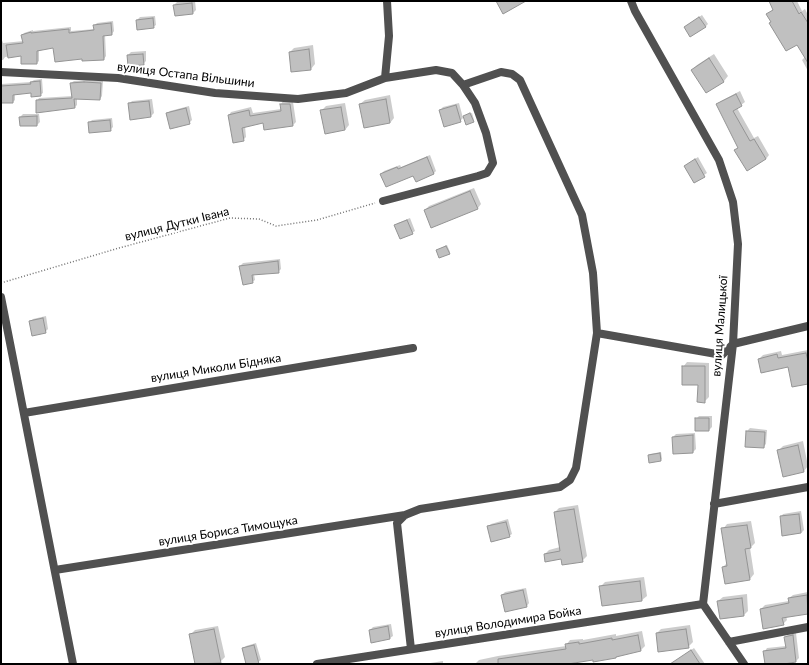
<!DOCTYPE html>
<html>
<head>
<meta charset="utf-8">
<style>
  body { margin:0 }
  #map { position:relative; width:809px; height:665px; overflow:hidden; background:#fff; font-family:Lato,sans-serif }
  canvas { display:block }
  .frame { position:absolute; inset:0; border:2px solid #000; pointer-events:none }
</style>
</head>
<body>
<div id="map">
<canvas width="809" height="665"></canvas>
<div class="frame"></div>
</div>
<script>
const c = document.querySelector('canvas').getContext('2d');
c.lineJoin = 'round';
function paint(path, color) { c.fillStyle = color; c.fill(path, 'evenodd'); }
const toPath = rows => new Path2D(rows.map(r => 'M' + r).join(''));
function strokePath(path, color, width, dash) { c.strokeStyle = color; c.lineWidth = width; c.lineCap = dash ? 'butt' : 'round'; c.setLineDash(dash || []); c.stroke(path); }
function drawText(font, color, halo, rows, align = 'center') {
  c.font = font + ' Lato,sans-serif'; c.lineWidth = 4; c.setLineDash([]); c.textBaseline = 'middle'; c.strokeStyle = halo; c.fillStyle = color; for (const [text, x, y, turn = 0] of rows) {
    c.save(); c.translate(x, y); c.rotate((+turn || 0) * Math.PI / 180); c.textAlign = isNaN(turn) ? turn : align; if (halo) c.strokeText(text, 0, 0); c.fillText(text, 0, 0); c.restore();
  }
}
const shadow = toPath([
  [195,1,196,10,193,13,174,5,177,2],
  [770,1,797,1,802,11,805,9,808,15,808,71,802,60,805,57,797,43,772,21,767,14,774,9],
  [702,15,708,24,705,27,685,27],
  [155,16,156,25,153,27,137,20,140,17],
  [113,21,114,31,112,34,105,34,106,56,104,59,82,58,54,46,39,49,39,61,37,63,22,55,5,57,3,60,1,60,1,38,3,43,24,41,22,36,24,33,33,30,33,31,71,27,71,31,95,29,94,26,97,23],
  [313,45,315,64,311,69,290,52,294,48],
  [146,51,146,61,143,64,129,65,128,55,131,52],
  [714,54,728,76,724,81,706,92,692,70,697,65],
  [42,79,43,93,40,95,32,92,15,94,15,100,13,102,1,102,1,84,31,82,34,80],
  [87,80,103,81,102,96,100,99,77,98,77,105,75,107,37,101,39,98,73,96,71,83,74,81],
  [740,91,745,102,737,108,754,138,758,136,769,155,766,159,735,150,739,147,717,104,721,101],
  [390,95,394,118,390,123,360,104,365,100],
  [152,99,154,113,151,116,129,104,132,101],
  [283,101,293,102,296,122,293,125,263,122,245,126,246,137,243,140,229,115,231,112,251,107,253,113,281,109,281,104],
  [345,103,349,125,345,130,321,111,326,106],
  [459,103,463,118,460,121,440,110,443,107],
  [189,106,192,120,189,123,167,114,170,111],
  [472,113,474,120,473,121,464,116],
  [23,114,39,114,40,122,37,125,20,117],
  [112,118,113,127,110,130,89,123,92,120],
  [430,155,436,171,433,174,381,174,384,171,400,165,401,167],
  [698,157,707,173,694,182,685,166],
  [474,188,481,204,478,208,425,210,429,206],
  [410,218,415,231,412,233,395,226,398,223],
  [447,245,450,252,449,254,437,250],
  [280,259,281,269,278,272,254,274,255,280,252,282,240,266,243,263],
  [46,316,48,329,45,332,30,322,33,319],
  [808,350,808,383,789,366,759,359,763,355,781,351,782,355],
  [687,362,709,363,709,397,704,402,699,384,683,367],
  [699,416,712,416,712,427,709,430,696,419],
  [750,428,767,430,766,444,763,447,747,431],
  [695,433,696,449,693,452,674,453,673,437,676,434],
  [803,441,808,466,804,471,779,450,783,446],
  [661,452,662,459,661,460,650,462,649,455,650,454],
  [578,505,587,556,582,561,545,554,549,550,560,547,555,512,559,508],
  [801,511,804,530,801,533,783,535,781,517,783,514],
  [508,519,512,534,509,536,488,527,491,524],
  [751,521,755,543,750,548,754,574,750,579,723,567,727,563,723,529,727,524],
  [644,577,647,596,642,600,603,605,600,587,605,582],
  [526,588,529,603,527,606,502,595,505,592],
  [808,592,808,613,786,616,787,620,783,624,761,609,765,605,789,601,789,598,793,595],
  [747,594,748,611,744,615,718,601,723,597],
  [391,624,393,636,390,638,370,630,373,627],
  [690,625,693,642,688,647,657,633,661,629],
  [218,626,225,657,220,662,210,664,196,664,190,635,195,630],
  [642,631,645,646,641,650,561,664,475,664,479,660,498,656,566,646,566,645,570,640,583,639,583,640,616,634,616,636],
  [796,633,799,658,796,661,786,662,785,664,766,664,765,651,767,648,786,646,785,637,788,635],
  [256,643,261,660,258,662,247,664,243,649,246,646],
  [694,648,705,664,678,664,676,661],
  [443,661,443,664,424,664]
]);
const building = toPath([
  [496,1,526,1,503,14,496,1],
  [769,1,792,1,799,14,801,12,808,23,808,63,797,45,786,51,769,23,771,22,766,14,773,10,769,1],
  [192,3,193,14,175,16,173,5,192,3],
  [699,17,706,27,690,37,684,27,699,17],
  [153,18,154,28,137,30,136,20,153,18],
  [111,23,112,35,103,36,104,60,82,61,82,59,55,62,53,48,37,51,37,64,21,64,21,56,8,58,6,45,23,43,21,35,31,32,31,33,69,29,69,33,94,30,93,25,111,23],
  [309,49,311,70,291,72,289,52,309,49],
  [143,54,144,65,128,66,127,55,143,54],
  [709,58,724,82,706,93,691,70,709,58],
  [40,81,41,96,31,97,31,93,13,95,13,103,1,103,1,86,31,84,30,82,40,81],
  [84,82,101,83,100,100,74,99,75,108,36,113,36,100,72,98,70,83,84,82],
  [736,94,742,106,733,111,750,141,754,139,766,159,747,171,734,150,738,148,716,104,736,94],
  [386,99,390,123,364,128,359,104,386,99],
  [149,101,151,117,130,120,128,103,149,101],
  [280,104,290,104,293,126,264,130,263,123,242,128,244,141,233,143,228,115,249,110,250,116,281,111,280,104],
  [456,105,461,122,444,127,439,110,456,105],
  [341,107,345,130,325,134,320,110,341,107],
  [186,108,190,124,170,129,166,113,186,108],
  [470,113,474,122,466,125,463,116,470,113],
  [37,116,37,126,20,126,19,117,37,116],
  [110,120,111,131,89,133,88,122,110,120],
  [427,157,434,174,416,182,413,176,386,187,380,174,397,167,398,169,427,157],
  [695,159,705,177,694,183,684,166,695,159],
  [470,191,478,209,431,228,424,210,470,191],
  [407,220,413,234,400,239,394,225,407,220],
  [446,246,450,254,439,258,436,250,446,246],
  [278,261,279,273,252,275,253,283,243,285,239,266,278,261],
  [43,318,46,333,32,336,29,321,43,318],
  [806,353,808,361,808,384,792,387,788,367,761,373,758,359,777,354,778,358,806,353],
  [682,366,705,366,705,403,697,402,698,385,682,385,682,366],
  [695,418,709,418,709,431,695,431,695,418],
  [746,431,765,432,764,448,745,447,746,431],
  [693,435,693,453,673,454,672,437,693,435],
  [798,445,804,472,783,477,777,450,798,445],
  [660,453,661,461,649,463,648,455,660,453],
  [574,509,583,562,562,565,561,559,545,562,544,554,560,551,554,512,574,509],
  [799,514,801,533,782,536,780,516,799,514],
  [506,522,510,537,491,542,487,526,506,522],
  [747,525,751,548,745,549,750,580,725,584,722,567,727,566,721,528,747,525],
  [640,581,642,601,602,606,599,586,640,581],
  [523,590,527,607,505,612,501,595,523,590],
  [807,595,808,614,782,618,784,625,763,629,760,609,789,603,788,598,807,595],
  [742,598,744,616,720,619,717,601,742,598],
  [388,626,390,639,371,643,369,630,388,626],
  [214,629,221,663,195,664,189,634,214,629],
  [686,629,689,648,658,652,656,633,686,629],
  [638,635,641,651,616,657,616,658,593,662,593,660,568,664,498,664,498,659,566,649,565,644,579,642,579,644,612,638,612,640,638,635],
  [793,635,796,662,784,664,765,664,763,651,786,648,784,637,793,635],
  [254,645,259,664,246,664,242,648,254,645],
  [691,650,700,664,670,664,691,650]
]);
const path = toPath([
  [1,283,119,248,230,218,259,219,276,226,317,220,375,203]
]);
const minor = toPath([
  [631,1,635,11,719,160,733,202,738,244,733,344,703,604,744,664],
  [1,72,118,78,215,93,298,99,346,93,385,78,436,70,452,73,463,85,475,103,486,133,493,163,487,173,478,176,383,201],
  [385,78,389,36,387,1],
  [1,297,73,664],
  [597,333,722,355,733,344,808,326],
  [24,413,413,348],
  [714,504,808,487],
  [55,570,405,515],
  [729,642,808,627],
  [411,649,397,523,405,515,420,509,560,487,570,480,576,468,597,333,593,273,582,215,520,80,512,74,501,72,463,85],
  [317,664,703,604]
]);
const streetNames = [
  ["вулиця Остапа Вільшини",186,75,7],
  ["вулиця Дутки Івана",177,224,-14],
  ["вулиця Малицької",720,326,-86],
  ["вулиця Миколи Бідняка",216,368,-9],
  ["вулиця Бориса Тимощука",228,531,-9],
  ["вулиця Володимира Бойка",508,622,-9]
];
paint(shadow, '#0003');
paint(building, '#c0c0c0');
strokePath(building, '#949494', 1);
strokePath(path, '#727272', 1.5, [1, 2]);
strokePath(minor, '#505050', 8);
drawText('12px', '#000', '#fff', streetNames);
</script>
</body>
</html>
